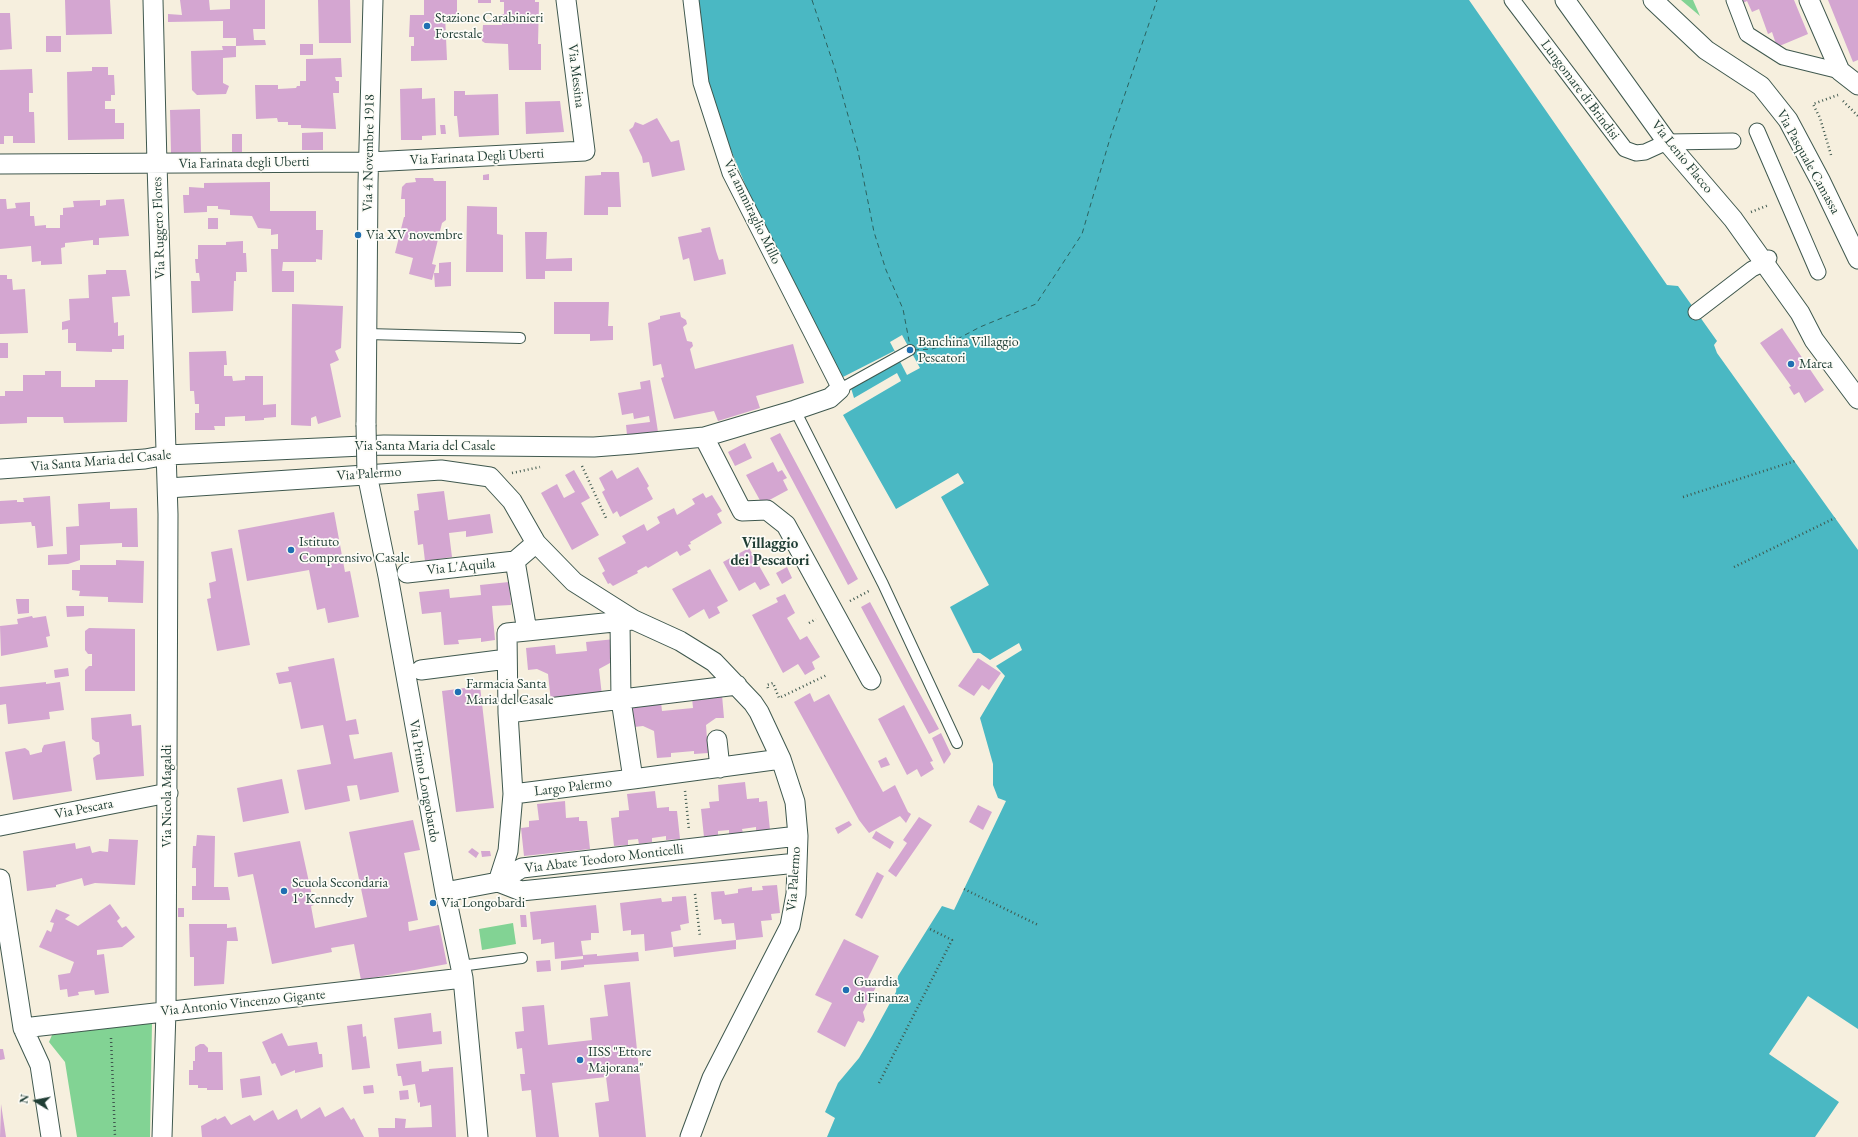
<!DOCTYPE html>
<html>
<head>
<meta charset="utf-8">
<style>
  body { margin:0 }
  #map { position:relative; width:1858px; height:1137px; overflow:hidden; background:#f6efde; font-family:"EB Garamond",serif }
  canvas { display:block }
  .north { position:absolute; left:16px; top:1081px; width:40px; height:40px; -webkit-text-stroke:3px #fdfcf7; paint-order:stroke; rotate:280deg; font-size:11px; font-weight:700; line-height:16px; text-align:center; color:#1f3d34 }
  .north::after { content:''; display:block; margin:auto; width:14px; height:18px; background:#1f3d34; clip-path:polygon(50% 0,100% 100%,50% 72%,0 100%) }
</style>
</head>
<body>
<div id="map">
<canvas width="1858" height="1137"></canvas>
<div class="north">N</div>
</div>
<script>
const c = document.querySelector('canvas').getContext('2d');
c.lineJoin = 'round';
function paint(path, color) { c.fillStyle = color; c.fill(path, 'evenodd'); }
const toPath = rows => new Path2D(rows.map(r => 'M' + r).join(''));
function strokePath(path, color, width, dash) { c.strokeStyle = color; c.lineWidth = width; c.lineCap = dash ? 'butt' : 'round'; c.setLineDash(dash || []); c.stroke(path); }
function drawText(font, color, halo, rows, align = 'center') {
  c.font = font + ' "EB Garamond",serif'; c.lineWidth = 3.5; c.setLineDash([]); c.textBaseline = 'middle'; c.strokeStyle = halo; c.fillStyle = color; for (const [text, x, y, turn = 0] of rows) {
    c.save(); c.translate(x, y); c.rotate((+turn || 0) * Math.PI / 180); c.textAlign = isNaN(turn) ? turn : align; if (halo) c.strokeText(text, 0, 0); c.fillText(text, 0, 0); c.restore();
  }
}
const green = toPath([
  [1681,0,1693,0,1700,16],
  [513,923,516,944,482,950,479,929],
  [152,1023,150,1137,77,1137,65,1062,49,1042,52,1035]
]);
const water = toPath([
  [694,0,1469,0,1667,285,1678,286,1717,341,1714,345,1717,353,1858,550,1858,1029,1808,996,1769,1054,1839,1102,1815,1137,827,1137,835,1118,825,1112,838,1083,859,1058,872,1036,896,992,898,976,942,906,954,910,1006,801,998,798,993,785,993,764,980,718,1005,676,996,666,1022,650,1019,643,990,660,980,653,973,653,950,607,989,585,941,497,964,483,958,473,896,509,843,415,901,381,897,373,854,398,851,388,900,361,894,351,841,378,761,223,719,121,703,61]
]);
const pier = toPath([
  [902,335,920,368,907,375,890,342]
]);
const ferry = toPath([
  [812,0,835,69,858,151,874,232,886,270,903,309,910,346],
  [914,350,932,349,948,344,980,327,1036,304,1082,234,1111,135,1157,0]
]);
const building = toPath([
  [65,0,110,0,112,34,66,35],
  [180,0,209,0,210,10,230,9,230,0,265,0,265,29,253,29,254,40,265,40,266,45,236,46,236,57,223,58,223,83,229,86,226,94,197,95,192,90,191,51,223,50,222,46,236,46,236,38,223,38,223,21,168,22,168,14,182,15],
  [318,0,350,0,351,43,319,43],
  [424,0,457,0,457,15,445,15,447,60,411,61,411,46,414,46,414,37,409,37,410,15,424,15],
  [478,0,491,0,491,3,478,3],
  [500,0,535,0,535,2,539,2,538,44,541,44,541,70,509,70,508,44,485,43,482,41,483,25,502,25,501,14,504,14,504,2,500,2],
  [1742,0,1794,0,1808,34,1777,47,1772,32,1768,34,1759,9,1752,12,1747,1,1743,3],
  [1828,0,1858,0,1858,60,1853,62],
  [0,13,10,13,12,49,0,50],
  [46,36,61,36,61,52,46,52],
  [300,44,313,44,313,55,300,55],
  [341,58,342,77,335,77,336,81,339,81,339,93,333,93,336,129,301,128,301,125,288,125,288,122,278,122,277,118,256,119,255,85,278,85,278,89,296,88,297,86,300,86,300,81,306,81,306,59],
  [92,67,108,67,108,75,114,75,115,95,111,95,111,101,105,101,105,109,115,109,115,123,124,123,124,139,68,140,67,72,92,71],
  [32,69,33,93,29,93,29,112,34,112,35,143,13,143,13,136,4,136,4,144,0,144,0,70],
  [422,88,422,99,435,98,436,135,422,136,422,140,401,140,400,89],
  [454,91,465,91,465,95,498,94,499,135,459,137,457,116,454,116],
  [560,101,564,132,526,134,525,102],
  [200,109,201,152,171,153,170,110],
  [657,118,671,142,679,140,685,170,652,177,649,162,643,163,642,157,629,130,633,127,635,122,643,125],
  [440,125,445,125,446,134,441,134],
  [323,132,323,150,302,150,302,133],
  [232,134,242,134,242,152,232,152],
  [601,172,619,172,621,207,608,207,608,215,584,215,585,176,601,175],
  [489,174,489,180,483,180,483,175],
  [415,178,433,178,434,181,446,181,446,220,442,223,432,264,436,265,432,280,409,274,413,258,395,253,404,217,405,217,405,199,401,199,402,187,406,183,416,182],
  [270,182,270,211,316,211,316,230,323,230,322,260,316,259,316,262,283,262,282,271,294,271,294,292,272,292,271,249,278,249,278,234,271,235,271,229,258,228,252,216,230,215,230,210,218,209,218,206,207,206,207,212,184,213,183,195,189,195,189,187,204,188,204,183],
  [0,199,6,199,7,209,16,208,15,203,30,202,30,216,34,216,35,226,46,225,46,228,60,228,60,215,63,215,63,208,74,207,73,201,100,200,100,206,106,205,106,200,124,199,129,236,99,238,99,245,93,245,93,240,65,243,65,247,61,248,62,264,41,265,41,261,32,262,31,246,0,249],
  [467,206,497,207,497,234,503,235,503,272,466,272],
  [208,218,218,218,218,229,208,229],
  [710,227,716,251,719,260,723,259,726,274,694,281,689,258,683,260,678,237,702,232,701,229],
  [525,232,547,232,546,259,572,258,572,271,545,271,545,279,526,279],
  [243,241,243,253,246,253,247,272,236,272,236,281,234,281,233,311,192,313,191,281,200,281,199,273,196,273,195,259,198,259,198,245,226,245,226,242],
  [451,262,451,286,435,287,434,273,439,273,439,263],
  [106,270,126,270,130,296,112,297,114,323,118,322,118,336,124,335,124,349,112,349,112,352,76,351,76,343,68,343,68,329,62,330,62,322,70,320,69,299,89,298,88,275,106,274],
  [0,275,7,275,7,279,12,279,13,290,25,289,28,333,0,334],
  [554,302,609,302,608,326,613,326,613,340,590,341,590,334,554,334],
  [292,304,343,306,341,348,335,351,339,360,330,364,341,417,318,424,316,416,311,418,311,426,291,425],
  [680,312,681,317,686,320,687,324,683,327,687,341,692,342,693,346,690,349,695,369,793,344,804,383,756,396,760,408,718,421,714,411,674,419,661,378,664,377,661,364,653,366,648,323,660,319,660,316],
  [1782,328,1824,390,1805,403,1799,392,1794,395,1789,387,1791,386,1760,343],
  [0,343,8,343,8,358,0,358],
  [226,351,227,365,224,365,224,376,232,376,233,381,245,380,245,376,263,376,263,405,276,404,276,417,264,418,264,420,245,421,245,416,225,417,225,426,214,426,215,430,195,430,195,413,199,413,199,404,195,404,194,391,190,391,189,352],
  [45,371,61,371,61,387,95,387,95,380,128,380,127,422,64,423,63,417,27,417,27,423,0,424,0,396,5,396,5,391,23,391,23,375,45,375],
  [650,380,658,432,627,435,626,425,650,422,649,416,634,419,633,413,622,415,618,393,641,389,640,382],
  [780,433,858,579,848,585,770,438],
  [745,443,752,458,735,466,728,452],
  [773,462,778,472,782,470,787,478,783,480,788,490,762,504,746,475],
  [638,467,649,486,647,488,653,499,620,517,617,511,613,514,602,492,605,490,599,478,612,470,617,479],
  [574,470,590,498,581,503,599,535,572,550,541,493,557,484,564,498,575,492,565,475],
  [444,491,448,520,490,514,493,533,466,537,466,531,449,533,452,557,425,561,423,544,418,545,414,511,419,510,417,494],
  [703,493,706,498,712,495,722,511,717,514,722,523,690,542,691,544,688,545,691,550,680,556,677,551,648,568,646,566,637,571,638,573,613,586,610,583,608,584,602,573,605,571,598,558,626,543,622,536,644,524,647,531,660,523,657,517,674,508,677,515,695,504,692,499],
  [50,496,53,546,37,548,35,526,32,526,31,522,0,524,0,501,17,500,17,502,24,502,23,498],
  [110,502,110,509,137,508,138,547,122,547,122,543,80,545,80,560,68,564,48,565,48,555,67,554,66,527,79,526,78,504],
  [334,512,345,572,350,571,359,617,328,623,325,608,317,610,309,570,247,581,238,530],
  [232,548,250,645,217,651,207,599,211,598,209,583,216,581,211,552],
  [749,548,770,585,760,590,755,582,739,591,723,562],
  [116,560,144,561,143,603,108,602,108,597,79,596,80,591,72,590,72,570,80,570,80,565,116,565],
  [787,567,792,578,782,584,776,573],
  [710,569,728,601,717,607,720,613,709,619,704,609,689,618,672,589],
  [509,582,511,605,492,606,495,640,481,642,481,638,458,640,459,644,444,645,441,612,422,614,419,592,449,589,450,598,481,595,480,585],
  [785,594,795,613,787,618,800,640,807,636,820,657,812,662,815,669,805,675,798,664,783,673,752,615,778,602,776,598],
  [16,599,29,599,29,613,18,614],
  [870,602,939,729,929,734,861,607],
  [66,606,84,606,84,616,67,617],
  [32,616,33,618,46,616,50,636,46,637,48,647,1,656,0,626,18,624,17,619],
  [89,628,135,629,135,691,85,691,85,670,89,666,92,666,92,654,88,654,85,650,85,631],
  [615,639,618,661,610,661,610,663,599,669,602,696,587,694,565,696,565,700,551,702,548,674,537,669,528,670,526,648,555,645,556,654,587,651,586,642],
  [334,658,346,721,356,719,359,734,349,735,354,759,392,752,399,792,360,800,357,785,347,786,350,801,305,810,297,770,331,764,323,725,301,729,291,682,279,684,276,673,289,671,288,667],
  [978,658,1001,673,989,690,982,685,974,696,958,686],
  [68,668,69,676,55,678,54,670],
  [46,682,46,684,60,682,64,710,49,712,50,719,8,724,6,704,0,705,0,687],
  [480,686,494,808,456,812,442,691],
  [810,693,814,702,829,694,883,792,895,785,908,812,911,814,906,823,900,816,869,833,859,820,794,702],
  [722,695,724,718,716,718,706,725,708,753,694,754,694,751,671,753,671,757,657,758,654,731,643,726,634,727,632,705,661,702,662,711,693,708,692,698],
  [904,705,933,761,930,762,934,769,921,777,917,769,907,775,878,719],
  [131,714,132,726,141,725,144,776,96,780,93,758,97,755,100,754,99,742,96,742,92,739,91,718],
  [941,733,951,754,944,764,932,738],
  [65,741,72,791,13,800,5,752,25,748,29,751,30,755,42,752,42,749,44,745],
  [886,757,890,765,881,768,878,761],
  [282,779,289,813,243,822,237,788],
  [745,782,747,799,759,798,759,802,767,801,770,830,756,831,756,827,742,829,743,833,729,834,729,830,718,831,718,836,704,837,701,809,710,808,709,802,719,801,718,785],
  [655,791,657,808,669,807,669,811,677,811,680,839,666,840,666,836,652,838,652,842,639,844,638,839,628,840,628,845,614,846,611,818,619,817,619,811,629,810,627,794],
  [565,801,566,818,579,817,579,821,587,821,590,849,524,856,521,828,529,827,529,821,539,820,537,804],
  [978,805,992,812,983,830,969,822],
  [919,817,932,825,896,877,888,871,907,843,903,840],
  [413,820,420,850,404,853,418,920,408,922,409,931,439,925,447,964,361,980,354,944,331,948,332,952,272,964,253,874,238,877,234,853,300,841,314,905,311,906,315,928,367,917,349,832],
  [849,821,852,825,838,834,835,828],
  [876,831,894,842,890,849,872,838],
  [197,835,215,836,214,887,228,887,230,900,192,900,192,886,196,886,196,868,192,868,193,846,196,846],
  [109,839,138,840,135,885,95,883,84,886,82,878,56,885,56,887,27,891,23,851,75,843,76,849,90,846,92,853,100,851,108,852],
  [472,848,479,853,476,858,468,852],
  [481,851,490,851,491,856,482,857],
  [877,872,884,876,862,919,855,915],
  [777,885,780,913,771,914,772,920,761,921,763,937,736,940,736,949,674,957,673,947,736,940,734,923,722,924,721,919,714,920,711,892,724,891,725,895,738,893,738,889,752,887,752,891,763,890,762,886],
  [686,896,689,923,680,925,681,930,671,932,673,947,645,951,644,934,631,935,631,930,623,931,620,903,661,898,662,902,672,901,672,897],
  [110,904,120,918,117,921,122,928,126,926,135,937,122,947,97,950,97,955,104,954,109,993,95,995,94,990,78,992,79,995,68,997,67,989,60,990,58,975,70,973,74,962,39,947,47,930,51,932,54,923,50,922,56,909,70,915,65,919,78,926],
  [596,905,599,933,591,933,591,940,581,941,583,955,597,954,597,956,638,952,639,961,584,965,584,967,561,970,561,961,583,959,583,956,555,959,554,942,541,944,541,939,533,940,530,912],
  [178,908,184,908,184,917,178,917],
  [520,915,526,915,527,927,521,927],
  [189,924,227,924,227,928,236,927,238,941,227,941,224,984,194,986,194,957,190,957],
  [844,939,879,956,867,980,877,985,863,1012,865,1020,863,1023,858,1021,845,1047,817,1032,832,1003,815,995],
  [550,960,551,971,537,972,536,961],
  [630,982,646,1137,599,1137,595,1103,609,1101,606,1077,552,1083,559,1137,536,1137,531,1090,522,1091,520,1074,525,1074,522,1048,517,1049,515,1032,524,1031,522,1007,544,1005,548,1045,592,1040,590,1018,608,1016,604,985],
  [431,1013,433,1032,441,1031,442,1044,398,1049,394,1018],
  [362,1024,363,1037,366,1036,370,1068,352,1070,347,1026],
  [282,1033,288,1046,317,1042,319,1054,322,1054,323,1067,295,1073,295,1070,293,1071,281,1076,275,1063,272,1064,262,1042],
  [200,1044,204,1044,208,1048,208,1052,222,1052,223,1090,207,1090,207,1088,198,1088,198,1085,189,1085,189,1070,193,1070,193,1061,195,1061,195,1047],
  [0,1049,3,1049,5,1059,0,1060],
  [421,1061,422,1072,429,1071,429,1069,453,1067,456,1137,379,1137,378,1128,395,1128,395,1118,406,1119,405,1128,432,1127,431,1105,420,1107,420,1102,418,1103,415,1084,403,1086,401,1076,398,1076,396,1064],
  [260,1076,262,1095,242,1098,240,1079],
  [373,1085,374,1093,364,1094,363,1086],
  [408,1090,409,1099,400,1100,399,1091],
  [1,1104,6,1137,0,1137],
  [320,1107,325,1117,343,1107,351,1120,354,1118,364,1137,202,1137,201,1126,216,1118,217,1120,225,1116,231,1125,250,1115,254,1121,273,1110,278,1120,297,1109,301,1119]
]);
const path = toPath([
  [1843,101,1858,116],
  [1831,155,1820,118,1813,104,1838,95],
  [1751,212,1769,205],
  [582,466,606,518],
  [512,473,540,467],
  [1683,497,1795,461],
  [1734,567,1835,518],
  [850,601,869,591],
  [809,623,816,619],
  [768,688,767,685,773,683,779,698,827,675],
  [685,791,689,830],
  [964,889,1038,925],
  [695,894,700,937],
  [111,1038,115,1137],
  [879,1083,952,940,928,928]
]);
const service = toPath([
  [367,334,520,338],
  [840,389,910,350],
  [795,410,883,584,957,743],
  [460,966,522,958]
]);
const pedestrian = toPath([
  [691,0,701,83,730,173,840,389],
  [1512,0,1625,149,1636,153,1645,152,1667,142,1733,141],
  [1734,0,1747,34,1783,57,1840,71],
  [1757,131,1818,272],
  [1696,312,1752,269,1765,263,1769,258]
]);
const minor = toPath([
  [153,0,157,164,168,514,166,1011,162,1137],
  [1565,0,1667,142,1733,219,1800,313,1814,340,1858,399],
  [1653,0,1706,50,1761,86,1788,120,1821,182,1858,259],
  [1809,0,1840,71,1858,85],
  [0,164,369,162,585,151,566,0],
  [366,425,368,183,373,0],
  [704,437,742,511,767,510,786,525,871,680],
  [0,469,145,459,167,455,384,445,594,447,633,444,704,437,795,410,830,398,840,389],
  [367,474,388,576,445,892,463,978,478,1137],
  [168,488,441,470,490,477,512,501,536,543,574,582,634,620,680,641,714,662,753,703,759,712,781,759,795,802,798,836,796,894,790,926,712,1078,690,1137],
  [536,543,515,561,527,631,633,620],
  [407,573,515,561],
  [620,622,621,700,633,779,781,759],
  [421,670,507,659],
  [508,713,737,685],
  [717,740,720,768],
  [513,794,633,779],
  [0,826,168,793],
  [0,879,23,1028,40,1065,51,1137],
  [498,882,521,891,797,863],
  [498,882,508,851,513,794,508,713,507,633,527,631],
  [445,892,498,882,522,868,798,836],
  [23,1028,463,978]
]);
const minorBridge = toPath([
  [366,425,367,474]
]);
const markers = [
  [427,26,4,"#1f6fb2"],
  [358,235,4,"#1f6fb2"],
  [910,350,4,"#1f6fb2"],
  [1791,364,4,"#1f6fb2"],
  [291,550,4,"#1f6fb2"],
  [458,692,4,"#1f6fb2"],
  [284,891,4,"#1f6fb2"],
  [433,903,4,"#1f6fb2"],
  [846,990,4,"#1f6fb2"],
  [580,1060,4,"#1f6fb2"]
];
const poiNames = [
  ["Stazione Carabinieri",435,18],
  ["Forestale",435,34],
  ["Via XV novembre",366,235],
  ["Banchina Villaggio",918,342],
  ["Pescatori",918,358],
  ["Marea",1799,364],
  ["Istituto",299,542],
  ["Comprensivo Casale",299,558],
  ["Farmacia Santa",466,684],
  ["Maria del Casale",466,700],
  ["Scuola Secondaria",292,883],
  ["1° Kennedy",292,899],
  ["Via Longobardi",441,903],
  ["Guardia",854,982],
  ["di Finanza",854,998],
  ["IISS \"Ettore",588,1052],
  ["Majorana\"",588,1068]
];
const streetNames = [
  ["Via Messina",576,76,83],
  ["Lungomare di Brindisi",1580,90,53],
  ["Via 4 Novembre 1918",369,153,-89],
  ["Via Farinata Degli Uberti",477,157,-3],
  ["Via Lenio Flacco",1682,157,51],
  ["Via Pasquale Camassa",1808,162,61],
  ["Via Farinata degli Uberti",244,163,-1],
  ["Via ammiraglio Millo",752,212,64],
  ["Via Ruggero Flores",159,228,-92],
  ["Via Santa Maria del Casale",425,446],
  ["Via Santa Maria del Casale",101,461,-5],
  ["Via Palermo",369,474,-4],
  ["Via L'Aquila",461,567,-6],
  ["Via Primo Longobardo",424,781,80],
  ["Largo Palermo",573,787,-7],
  ["Via Nicola Magaldi",167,796,-90],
  ["Via Pescara",84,809,-11],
  ["Via Abate Teodoro Monticelli",604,859,-7],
  ["Via Palermo",794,879,-86],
  ["Via Antonio Vincenzo Gigante",243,1003,-6]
];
const neighbourhoodNames = [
  ["Villaggio",770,544],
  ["dei Pescatori",770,561]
];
paint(green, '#82d394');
paint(water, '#4ab8c3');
paint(pier, '#f6efde');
strokePath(ferry, '#2c625f', 1, [5, 4]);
paint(building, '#d4a6d1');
strokePath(service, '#3f584e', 12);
strokePath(pedestrian, '#3f584e', 17);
strokePath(minor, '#3f584e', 21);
strokePath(path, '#3f584e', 2.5, [1, 3]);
strokePath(service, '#fff', 10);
strokePath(pedestrian, '#fff', 15);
strokePath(minor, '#fff', 19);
strokePath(minorBridge, '#3f584e', 21, []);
strokePath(minorBridge, '#fff', 19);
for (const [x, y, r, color] of markers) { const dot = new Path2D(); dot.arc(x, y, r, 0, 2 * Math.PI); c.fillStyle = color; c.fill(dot); strokePath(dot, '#fdfcf7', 1.5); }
drawText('14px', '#1f3d34', '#fdfcf7', poiNames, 'left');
drawText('14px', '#1f3d34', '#fdfcf7', streetNames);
drawText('bold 15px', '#1f3d34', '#fdfcf7', neighbourhoodNames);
</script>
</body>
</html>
